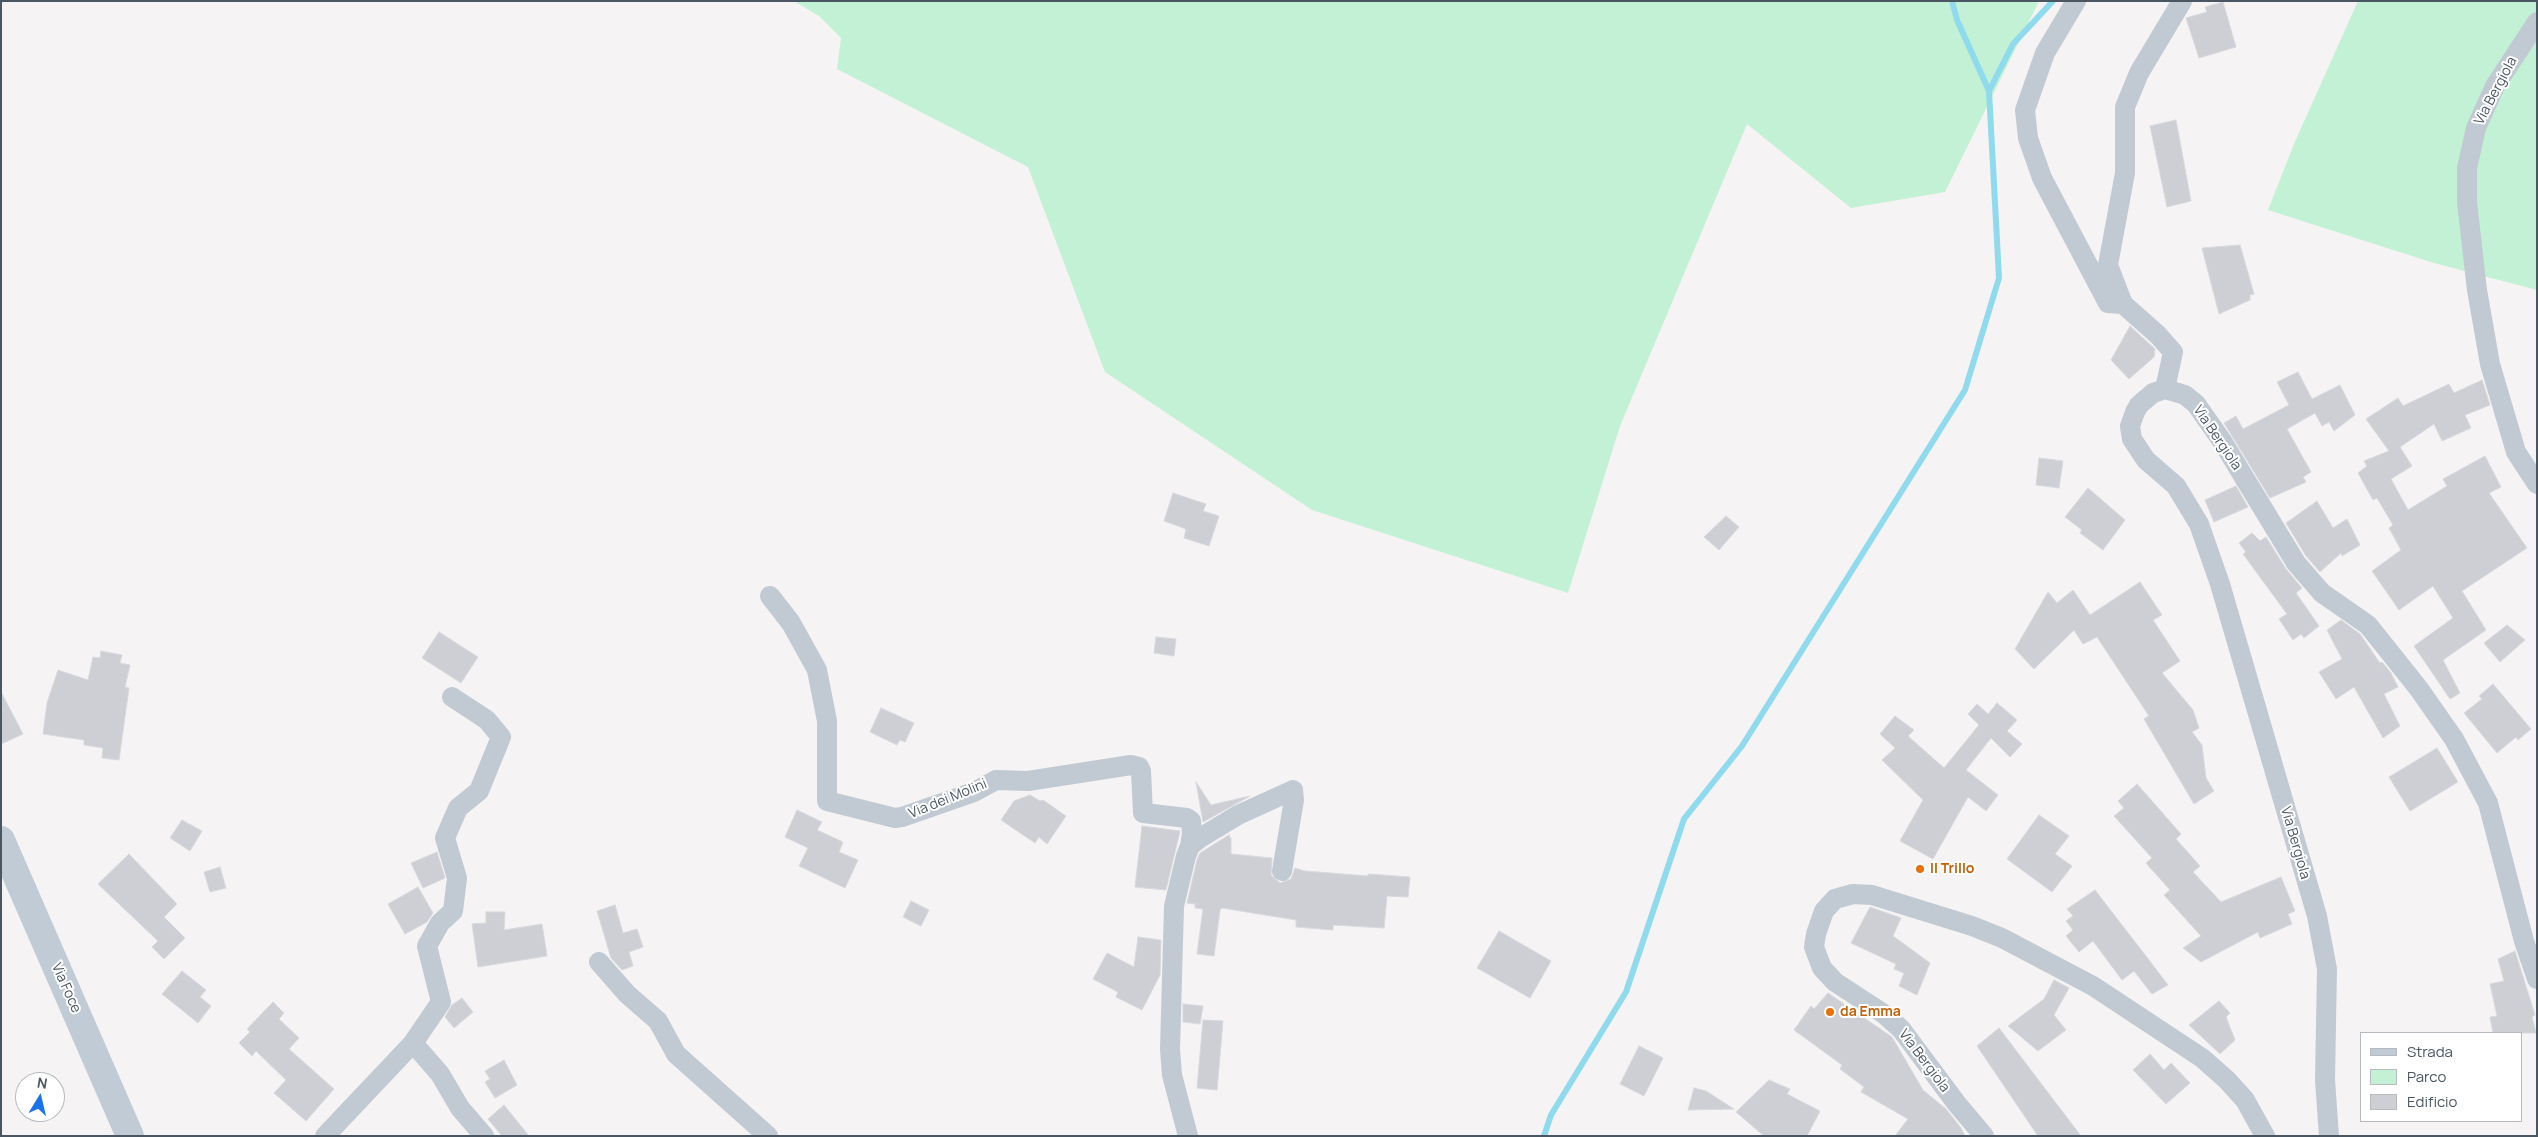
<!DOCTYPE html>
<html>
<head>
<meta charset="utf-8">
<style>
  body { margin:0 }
  #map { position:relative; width:2538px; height:1137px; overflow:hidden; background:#f5f3f3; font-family:Manrope,sans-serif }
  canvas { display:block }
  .frame { position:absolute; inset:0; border:2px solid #4a5661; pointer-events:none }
  .legend { position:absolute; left:2360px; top:1032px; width:162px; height:90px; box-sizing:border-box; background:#fff; border:1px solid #b7bbc0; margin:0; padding:6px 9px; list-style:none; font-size:15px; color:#4a5661 }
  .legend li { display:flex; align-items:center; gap:10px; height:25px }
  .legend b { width:25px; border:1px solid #b7bbc0 }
  .north { position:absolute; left:15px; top:1072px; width:50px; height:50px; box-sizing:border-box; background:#fff; border:1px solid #b7bbc0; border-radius:50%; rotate:9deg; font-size:14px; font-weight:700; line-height:20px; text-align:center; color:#4a5661 }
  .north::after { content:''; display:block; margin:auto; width:18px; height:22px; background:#1a73e8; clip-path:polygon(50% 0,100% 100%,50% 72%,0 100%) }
</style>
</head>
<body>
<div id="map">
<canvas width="2538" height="1137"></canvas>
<div class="frame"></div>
<ul class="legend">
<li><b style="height:6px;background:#c1cbd6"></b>Strada</li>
<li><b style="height:14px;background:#c3f1d5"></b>Parco</li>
<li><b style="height:14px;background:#cdcfd5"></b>Edificio</li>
</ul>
<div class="north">N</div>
</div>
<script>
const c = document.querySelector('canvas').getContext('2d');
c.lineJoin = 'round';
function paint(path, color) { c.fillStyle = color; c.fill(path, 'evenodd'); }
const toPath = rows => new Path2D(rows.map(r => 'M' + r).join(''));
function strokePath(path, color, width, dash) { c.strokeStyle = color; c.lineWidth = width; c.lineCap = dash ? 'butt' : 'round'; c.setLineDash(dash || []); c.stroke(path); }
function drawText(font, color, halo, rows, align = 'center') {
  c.font = font + ' Manrope,sans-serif'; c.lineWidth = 4; c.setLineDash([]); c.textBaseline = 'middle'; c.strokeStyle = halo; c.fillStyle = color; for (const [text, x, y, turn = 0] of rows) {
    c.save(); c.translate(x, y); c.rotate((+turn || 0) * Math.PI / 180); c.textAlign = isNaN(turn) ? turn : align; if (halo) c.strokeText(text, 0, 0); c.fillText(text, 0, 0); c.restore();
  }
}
const green = toPath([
  [794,1,2039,1,1945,192,1851,208,1747,124,1620,426,1568,593,1312,510,1105,372,1028,167,837,69,841,38,819,16],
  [2358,1,2537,1,2537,290,2434,263,2268,210,2294,144]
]);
const stream = toPath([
  [1989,91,2013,44,2053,1],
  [1544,1136,1551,1115,1626,992,1684,819,1742,746,1965,390,1999,278,1989,91,1957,20,1952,1]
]);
const building = toPath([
  [2223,2,2236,47,2199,58,2186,18,2207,12,2205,7,2223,2],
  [2176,120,2191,201,2167,207,2150,126,2176,120],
  [2240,245,2254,294,2250,295,2250,300,2219,314,2202,248,2240,245],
  [2130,326,2155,349,2154,357,2129,379,2111,360,2130,326],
  [2298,372,2312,399,2340,385,2355,415,2334,431,2329,422,2322,426,2315,413,2287,429,2311,472,2303,477,2306,482,2270,498,2224,423,2236,416,2243,429,2289,405,2277,382,2298,372],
  [2482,380,2490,405,2465,415,2471,428,2442,441,2434,424,2400,447,2412,466,2391,479,2408,510,2447,486,2443,479,2485,456,2501,487,2489,493,2527,548,2462,591,2486,630,2443,660,2460,693,2450,699,2414,646,2453,618,2433,586,2399,610,2372,571,2401,550,2389,528,2393,525,2377,498,2373,500,2358,473,2367,466,2364,461,2389,451,2366,419,2398,398,2403,406,2449,384,2454,393,2482,380],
  [2039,458,2063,461,2059,488,2036,485,2039,458],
  [2236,486,2248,507,2214,522,2205,500,2236,486],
  [2088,488,2125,520,2103,550,2080,533,2082,530,2065,517,2088,488],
  [1173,493,1206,504,1203,511,1219,516,1209,546,1184,538,1186,529,1164,521,1173,493],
  [2317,501,2333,528,2347,519,2360,545,2342,556,2341,553,2320,572,2306,556,2286,523,2317,501],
  [1726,516,1739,527,1719,550,1704,537,1726,516],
  [2252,533,2260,541,2266,537,2286,569,2302,588,2296,593,2319,626,2304,638,2301,634,2293,640,2279,619,2287,614,2243,554,2246,552,2239,543,2252,533],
  [2140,582,2162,615,2153,620,2180,661,2162,673,2193,710,2199,728,2192,732,2202,745,2206,778,2214,791,2194,804,2144,719,2149,716,2097,637,2083,644,2074,630,2034,669,2015,649,2048,592,2057,603,2073,590,2090,615,2140,582],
  [2341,620,2360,634,2380,663,2382,662,2391,673,2398,687,2384,694,2400,726,2383,738,2354,687,2336,699,2319,672,2342,659,2327,630,2341,620],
  [2507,625,2525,640,2500,662,2484,643,2507,625],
  [439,632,478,657,461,683,422,658,439,632],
  [1156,637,1176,639,1174,656,1154,653,1156,637],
  [101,651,122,655,120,663,130,665,125,687,129,688,119,760,102,758,103,748,84,745,84,740,43,734,47,703,58,670,88,680,93,657,100,658,101,651],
  [2493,684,2531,729,2518,740,2516,737,2497,753,2464,713,2482,699,2479,696,2493,684],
  [1,692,23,734,1,744,1,692],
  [1997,703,2017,720,2007,731,2022,744,2010,757,1991,738,1966,770,1998,795,1986,811,1968,797,1933,859,1900,841,1923,800,1882,760,1895,748,1880,734,1895,716,1914,730,1908,736,1944,768,1979,725,1968,714,1977,704,1988,714,1997,703],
  [881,708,914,723,905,742,900,740,897,745,870,732,881,708],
  [2437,748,2458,782,2410,811,2389,777,2437,748],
  [1196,782,1211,805,1250,796,1203,822,1196,782],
  [2137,784,2181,834,2176,839,2200,866,2193,872,2221,902,2281,877,2295,911,2288,914,2292,924,2260,938,2258,932,2201,962,2183,948,2201,936,2164,895,2170,890,2146,863,2152,858,2114,816,2124,808,2118,801,2137,784],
  [1030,795,1040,801,1043,800,1066,816,1047,844,1039,837,1035,843,1001,820,1014,801,1030,795],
  [797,810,822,822,817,830,843,842,839,852,858,860,845,888,799,866,808,848,785,837,797,810],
  [2039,815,2069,836,2055,854,2072,866,2052,892,2007,859,2039,815],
  [182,820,202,831,190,851,170,838,182,820],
  [1142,826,1180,831,1166,890,1135,887,1142,826],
  [1229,835,1231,839,1231,854,1272,858,1271,875,1280,883,1291,879,1295,868,1305,871,1368,876,1368,874,1410,877,1408,897,1387,896,1384,928,1333,925,1333,930,1296,927,1296,920,1222,908,1220,910,1214,956,1197,954,1203,909,1195,908,1195,904,1187,903,1197,860,1200,853,1229,835],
  [437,852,445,878,423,888,411,863,437,852],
  [129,854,177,904,164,917,185,938,164,959,152,947,158,941,98,884,129,854],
  [220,867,226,888,210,892,204,872,220,867],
  [418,887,433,913,427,922,405,934,388,904,418,887],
  [2095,890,2149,960,2168,985,2152,994,2134,971,2122,980,2093,941,2079,952,2066,936,2073,930,2066,921,2073,916,2067,909,2095,890],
  [911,901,929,910,921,926,903,917,911,901],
  [615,905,623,933,637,929,643,947,629,952,633,966,622,970,611,958,597,911,615,905],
  [1870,907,1901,918,1893,936,1930,963,1917,995,1899,986,1904,973,1894,969,1896,964,1851,943,1870,907],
  [486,912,505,912,504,930,542,924,547,956,478,967,472,924,486,923,486,912],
  [1499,931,1551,961,1530,998,1477,968,1499,931],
  [1138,937,1161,940,1160,975,1142,1010,1116,997,1118,992,1093,979,1107,953,1134,967,1138,937],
  [2515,951,2535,1015,2532,1017,2536,1033,2493,1033,2490,1017,2497,1016,2490,984,2504,981,2498,959,2515,951],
  [182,971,206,990,200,997,211,1006,198,1023,162,994,182,971],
  [2054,980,2069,988,2054,1015,2066,1030,2038,1051,2008,1026,2044,999,2054,980],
  [1828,993,1892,1037,1923,1090,1946,1109,1961,1128,1965,1136,1895,1136,1908,1119,1861,1092,1864,1087,1840,1069,1842,1065,1794,1030,1811,1006,1814,1009,1828,993],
  [462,998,473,1012,454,1028,445,1017,452,1005,462,998],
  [2219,1001,2230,1013,2226,1017,2235,1040,2220,1054,2189,1025,2219,1001],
  [273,1002,284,1013,279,1019,299,1038,289,1049,334,1089,306,1121,274,1093,286,1080,256,1051,252,1056,239,1043,250,1032,247,1029,273,1002],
  [1183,1004,1203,1006,1200,1024,1183,1022,1183,1004],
  [1203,1020,1223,1021,1217,1090,1197,1088,1203,1020],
  [1999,1028,2081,1136,2038,1136,1977,1046,1999,1028],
  [1639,1046,1663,1058,1644,1096,1620,1084,1639,1046],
  [2150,1054,2164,1070,2171,1063,2190,1083,2166,1104,2133,1070,2150,1054],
  [504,1060,517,1085,495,1098,485,1082,490,1079,485,1071,504,1060],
  [1769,1080,1790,1089,1787,1094,1820,1111,1807,1136,1764,1136,1736,1112,1769,1080],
  [1694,1088,1706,1091,1734,1109,1688,1110,1694,1088],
  [504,1105,529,1136,502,1136,488,1119,504,1105]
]);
const street = toPath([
  [2076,1,2045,53,2025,110,2028,138,2042,178,2108,303,2123,304],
  [2537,22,2495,86,2476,128,2467,168,2467,202,2477,290,2490,364,2516,452,2537,484],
  [2165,389,2173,352,2158,335,2123,304,2108,265,2125,173,2125,107,2139,73,2182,1],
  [770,596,791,623,817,670,827,721,827,801,895,818,902,817,974,792,996,780,1028,781,1131,765,1139,767,1141,771,1143,813,1187,818,1191,821,1192,834,1190,846],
  [599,962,627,994,658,1021,676,1054,768,1136],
  [413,1043,440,1074,460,1108,484,1136],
  [325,1136,413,1043,441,1002,427,946,440,923,453,911,457,878,445,838,458,808,479,791,501,737,487,720,452,697],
  [1188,1136,1172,1075,1170,1049,1174,906,1186,856,1190,846,1200,838,1238,815,1293,790,1294,800,1282,871],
  [1984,1136,1957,1104,1901,1029,1884,1014,1835,982,1822,968,1814,947,1816,934,1824,911,1835,899,1853,894,1872,895,1972,926,2002,938,2093,986,2202,1058,2227,1080,2245,1100,2265,1136],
  [2329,1136,2325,1080,2327,969,2317,916,2220,584,2199,524,2176,486,2146,460,2132,439,2130,426,2135,412,2139,405,2153,393,2165,389,2185,395,2196,404,2222,441,2296,563,2322,593,2368,625,2419,689,2454,739,2488,803,2524,941,2537,979]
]);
const secondary = toPath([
  [1,840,130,1136]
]);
const markers = [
  [1920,869,5,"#e8710a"],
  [1830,1012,5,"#e8710a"]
];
const streetNames = [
  ["Via Bergiola",2496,91,-62],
  ["Via Bergiola",2217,438,56],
  ["Via dei Molini",948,799,-22],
  ["Via Bergiola",2295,843,74],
  ["Via Foce",66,988,66],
  ["Via Bergiola",1924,1061,53]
];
const foodNames = [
  ["Il Trillo",1930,869],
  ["da Emma",1840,1012]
];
paint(green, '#c3f1d5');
strokePath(stream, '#90daee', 6);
paint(building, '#cdcfd5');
strokePath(building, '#d7d9de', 1);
strokePath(street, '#c1cad2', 20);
strokePath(secondary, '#c1cbd6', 28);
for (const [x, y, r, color] of markers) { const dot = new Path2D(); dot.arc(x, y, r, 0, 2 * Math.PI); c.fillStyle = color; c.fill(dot); strokePath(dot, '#fff', 2); }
drawText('14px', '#4a5661', '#fff', streetNames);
drawText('bold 14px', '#c56008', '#fff', foodNames, 'left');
</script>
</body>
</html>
